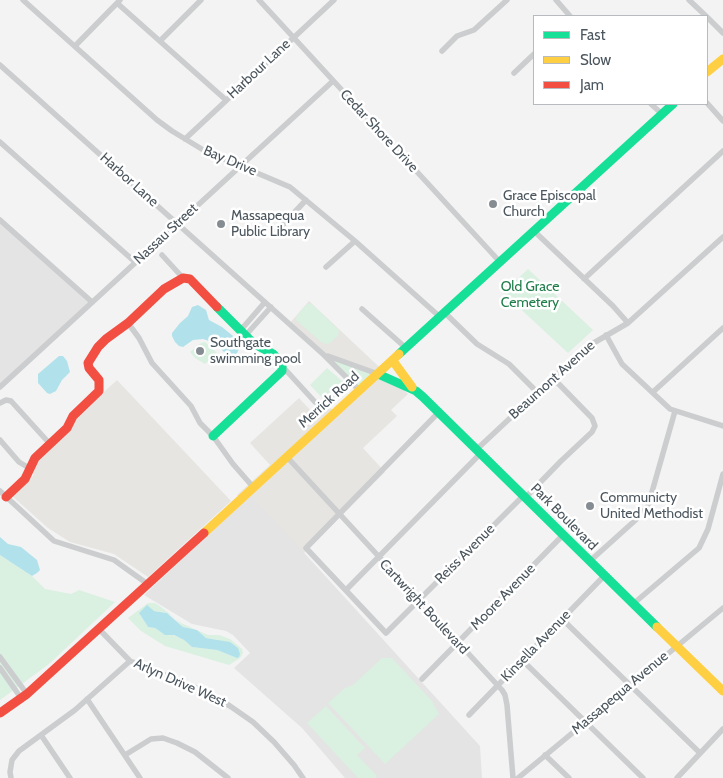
<!DOCTYPE html>
<html>
<head>
<meta charset="utf-8">
<style>
  body { margin:0 }
  #map { position:relative; width:723px; height:778px; overflow:hidden; background:#f3f3f3; font-family:Cabin,sans-serif }
  canvas { display:block }
  .legend { position:absolute; left:533px; top:15px; width:175px; height:90px; box-sizing:border-box; background:#fff; border:1px solid #b7bbbf; margin:0; padding:6px 9px; list-style:none; font-size:15px; color:#4b565e }
  .legend li { display:flex; align-items:center; gap:10px; height:25px }
  .legend b { width:25px; border:1px solid #b7bbbf }
</style>
</head>
<body>
<div id="map">
<canvas width="723" height="778"></canvas>
<ul class="legend">
<li><b style="height:6px;background:#16e098"></b>Fast</li>
<li><b style="height:6px;background:#ffcf43"></b>Slow</li>
<li><b style="height:6px;background:#f24e42"></b>Jam</li>
</ul>
</div>
<script>
const c = document.querySelector('canvas').getContext('2d');
c.lineJoin = 'round';
function paint(path, color) { c.fillStyle = color; c.fill(path, 'evenodd'); }
const toPath = rows => new Path2D(rows.map(r => 'M' + r).join(''));
function strokePath(path, color, width, dash) { c.strokeStyle = color; c.lineWidth = width; c.lineCap = dash ? 'butt' : 'round'; c.setLineDash(dash || []); c.stroke(path); }
function drawText(font, color, halo, rows, align = 'center') {
  c.font = font + ' Cabin,sans-serif'; c.lineWidth = 5; c.setLineDash([]); c.textBaseline = 'middle'; c.strokeStyle = halo; c.fillStyle = color; for (const [text, x, y, turn = 0] of rows) {
    c.save(); c.translate(x, y); c.rotate((+turn || 0) * Math.PI / 180); c.textAlign = isNaN(turn) ? turn : align; if (halo) c.strokeText(text, 0, 0); c.fillText(text, 0, 0); c.restore();
  }
}
const commercial = toPath([
  [309,301,408,394,391,410,397,416,363,448,385,472,297,560,246,507,237,495,270,465,250,443,299,398,311,411,323,400,335,413,359,391,289,324],
  [117,380,231,501,148,577,114,554,70,542,48,528,12,496,33,476,36,461,77,417]
]);
const education = toPath([
  [0,222,91,302,0,384],
  [250,496,277,523,480,746,482,778,345,778,302,728,234,668,250,653,233,635,226,631,192,624,144,595]
]);
const green = toPath([
  [528,269,593,330,568,353,499,289,512,284],
  [311,303,339,330,338,336,330,343,326,344,321,342,296,320,297,315,306,305],
  [205,342,217,353,205,364,195,358,190,352,201,343],
  [326,356,377,374,360,390],
  [327,368,341,380,347,387,329,405,310,385],
  [0,555,32,576,45,589,71,594,79,590,115,602,49,664,0,700],
  [148,603,155,603,161,607,181,623,208,635,219,635,230,639,242,649,243,653,240,658,229,665,165,646,141,631,128,618],
  [154,611,164,612,173,616,183,627,197,630,206,638,219,640,237,658,217,650,192,647,184,640,173,635,162,633,155,628,148,627,140,615],
  [382,658,392,658,432,701,439,714,385,764,328,703,345,688,353,685],
  [326,706,365,748,357,755,377,776,375,778,358,778,307,723]
]);
const water = toPath([
  [198,305,206,310,209,320,222,327,238,340,239,349,236,355,228,356,215,343,203,339,193,340,183,347,179,346,175,342,172,336,172,333,180,323,188,316,192,307],
  [59,356,63,356,67,361,70,372,62,380,56,391,50,394,47,393,38,383,38,374],
  [0,537,8,544,21,547,37,560,40,570,37,573,32,576,0,555],
  [147,605,154,611,167,613,183,627,197,630,206,638,230,642,238,648,240,654,239,657,237,658,217,650,192,647,184,640,174,635,165,635,155,628,148,627,139,613]
]);
const street = toPath([
  [23,0,157,120,172,131,205,151,290,187,355,241,440,317],
  [259,0,500,262],
  [556,0,570,16],
  [689,0,706,16],
  [117,3,226,100],
  [707,17,723,33],
  [160,41,201,0],
  [75,46,120,0],
  [442,51,457,36,474,30,507,0],
  [0,65,324,355,360,391],
  [514,73,534,54],
  [707,103,723,121],
  [651,104,662,114],
  [185,139,334,0],
  [0,142,135,262],
  [0,220,92,302],
  [277,231,306,200],
  [534,231,613,306,628,323],
  [162,255,183,278],
  [326,267,355,241],
  [584,279,723,151],
  [362,309,406,348],
  [445,313,477,344,509,364,537,392],
  [128,323,139,338,152,363,191,406,200,423,213,436,233,464,254,488],
  [240,331,265,302],
  [606,335,622,364,670,409,723,426],
  [245,336,271,307],
  [328,356,378,374],
  [283,367,315,402],
  [0,387,333,81],
  [653,392,723,328],
  [0,403,6,400,11,401,50,444],
  [438,413,306,548,386,633,523,496],
  [0,440,19,462,29,468],
  [476,450,585,348,628,323,723,237],
  [287,457,502,690,505,695,507,705,513,778],
  [0,491,54,541,114,560,149,585],
  [525,498,561,461,592,432,595,426,592,418,553,378],
  [590,561,640,516,648,506,675,411],
  [346,590,480,454],
  [633,604,699,548,708,529,723,474],
  [562,619,700,753],
  [99,629,130,661,202,690,230,706,253,722,274,742,294,765,303,778],
  [0,657,27,694],
  [522,660,643,778],
  [0,668,21,698],
  [422,679,563,535],
  [87,699,140,778],
  [469,715,604,576],
  [41,735,70,778],
  [125,755,151,739,163,738,177,743,195,752,228,778],
  [545,755,569,778],
  [11,778,10,772,12,760,19,751,75,710,130,661],
  [518,778,723,608],
  [677,778,723,729]
]);
const fast = toPath([
  [399,354,673,104],
  [378,374,416,391,423,397,657,627],
  [213,436,282,371,282,363,273,354,253,343,217,307]
]);
const slow = toPath([
  [707,72,723,59],
  [393,361,412,387],
  [204,533,399,354],
  [657,627,723,691]
]);
const jam = toPath([
  [6,497,25,479,35,458,67,428,73,416,99,391,99,380,89,368,88,363,98,347,106,339,128,323,164,289,183,278,190,279,217,307],
  [0,713,27,694,204,533]
]);
const markers = [
  [493,204,5,"#868d92"],
  [221,224,5,"#868d92"],
  [200,351,5,"#868d92"],
  [590,506,5,"#868d92"]
];
const streetNames = [
  ["Harbour Lane",259,69,-43],
  ["Cedar Shore Drive",379,131,47],
  ["Bay Drive",230,161,23],
  ["Harbor Lane",129,180,42],
  ["Nassau Street",166,234,-43],
  ["Beaumont Avenue",552,380,-42],
  ["Merrick Road",329,400,-42],
  ["Park Boulevard",564,517,45],
  ["Reiss Avenue",465,554,-45],
  ["Moore Avenue",503,597,-46],
  ["Cartwright Boulevard",424,607,47],
  ["Kinsella Avenue",536,646,-46],
  ["Arlyn Drive West",180,683,24],
  ["Massapequa Avenue",620,693,-40]
];
const poiNames = [
  ["Grace Episcopal",503,196],
  ["Church",503,212],
  ["Massapequa",231,216],
  ["Public Library",231,232],
  ["Southgate",210,343],
  ["swimming pool",210,359],
  ["Communicty",600,498],
  ["United Methodist",600,514]
];
const parkNames = [
  ["Old Grace",530,287],
  ["Cemetery",530,303]
];
paint(commercial, '#e7e5e1');
paint(education, '#e5e4e4');
paint(green, '#daf0e1');
paint(water, '#b1e2eb');
strokePath(street, '#cbcdce', 5.5);
strokePath(fast, '#16e098', 9);
strokePath(slow, '#ffcf43', 9);
strokePath(jam, '#f24e42', 9);
for (const [x, y, r, color] of markers) { const dot = new Path2D(); dot.arc(x, y, r, 0, 2 * Math.PI); c.fillStyle = color; c.fill(dot); strokePath(dot, '#fff', 2); }
drawText('14px', '#4b565e', '#fff', streetNames);
drawText('14px', '#4b565e', '#fff', poiNames, 'left');
drawText('14px', '#1e7d48', '#fff', parkNames);
</script>
</body>
</html>
